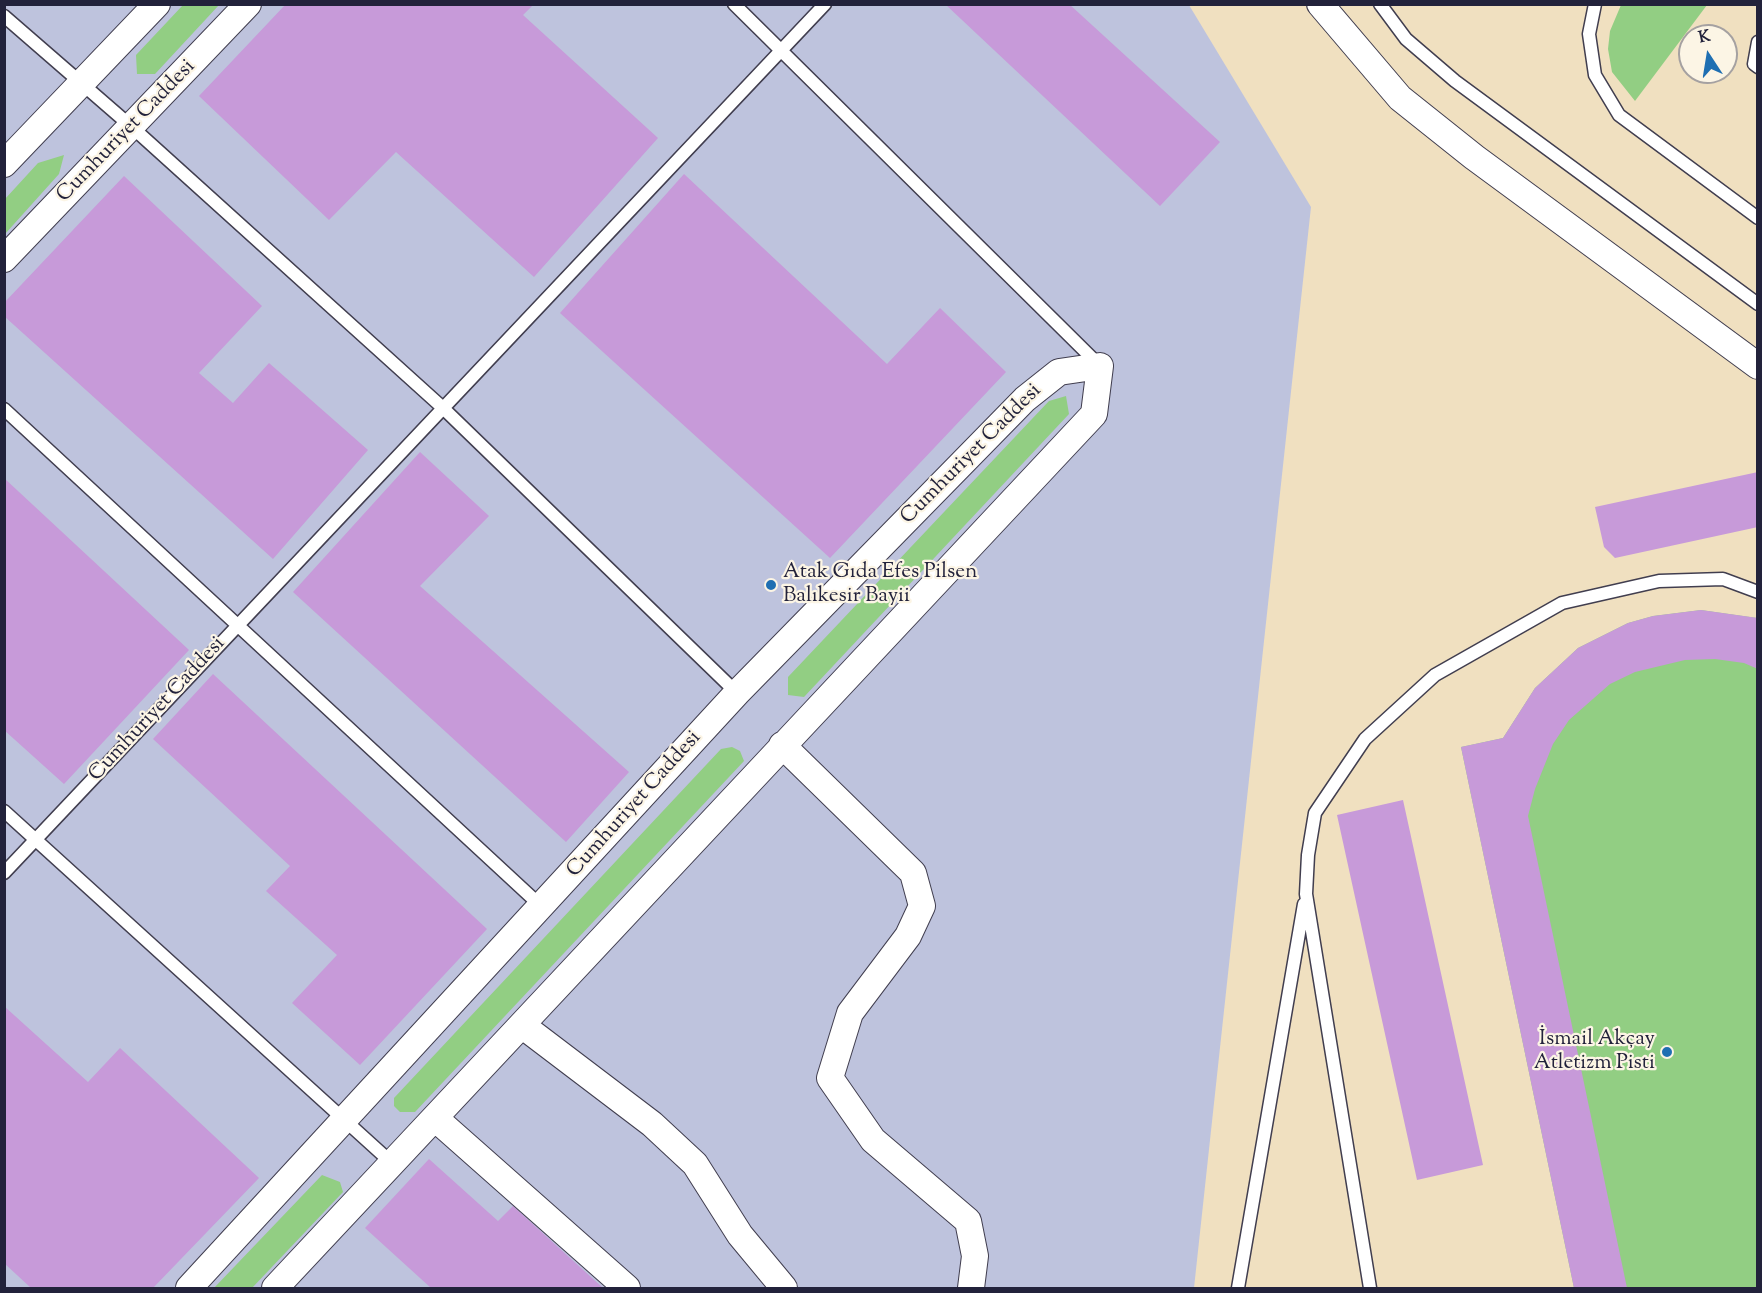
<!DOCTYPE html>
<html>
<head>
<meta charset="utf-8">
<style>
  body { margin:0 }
  #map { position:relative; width:1762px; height:1293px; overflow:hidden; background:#f0e0c0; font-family:"Sorts Mill Goudy",serif }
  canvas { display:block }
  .frame { position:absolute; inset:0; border:6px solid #22223b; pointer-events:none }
  .north { position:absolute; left:1678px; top:24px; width:60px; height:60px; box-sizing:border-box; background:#fcf5e5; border:2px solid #a5a1a1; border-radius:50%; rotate:348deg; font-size:16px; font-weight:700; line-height:24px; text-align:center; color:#22223b }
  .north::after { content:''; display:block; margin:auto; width:21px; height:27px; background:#1f6fb2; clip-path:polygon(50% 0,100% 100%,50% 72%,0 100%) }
</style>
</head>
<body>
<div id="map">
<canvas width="1762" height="1293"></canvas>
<div class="frame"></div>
<div class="north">K</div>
</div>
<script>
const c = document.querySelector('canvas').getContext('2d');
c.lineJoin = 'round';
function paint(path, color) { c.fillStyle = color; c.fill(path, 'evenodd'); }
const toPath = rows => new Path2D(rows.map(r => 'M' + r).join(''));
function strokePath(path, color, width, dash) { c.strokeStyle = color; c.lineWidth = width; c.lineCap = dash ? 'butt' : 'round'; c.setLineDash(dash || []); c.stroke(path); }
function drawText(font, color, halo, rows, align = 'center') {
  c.font = font + ' "Sorts Mill Goudy",serif'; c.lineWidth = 4.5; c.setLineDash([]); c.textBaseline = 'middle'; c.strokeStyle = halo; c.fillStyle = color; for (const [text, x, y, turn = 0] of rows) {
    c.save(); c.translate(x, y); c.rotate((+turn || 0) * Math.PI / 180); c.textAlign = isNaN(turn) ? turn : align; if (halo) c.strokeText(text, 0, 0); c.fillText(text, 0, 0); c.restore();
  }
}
const industrial = toPath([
  [5,5,1189,5,1311,207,1194,1288,5,1288]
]);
const green = toPath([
  [183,5,219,5,155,74,137,74,136,55],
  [1621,5,1707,5,1635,101,1612,72,1608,49,1610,31],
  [64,155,59,174,5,234,5,199,38,163],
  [1066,396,1069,414,804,697,788,695,788,677,1049,401],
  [1701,610,1757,618,1757,1288,1574,1288,1461,747,1503,738,1535,688,1578,648,1628,623,1653,616],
  [732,747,740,751,744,761,415,1112,400,1112,394,1106,394,1098,721,749],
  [322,1175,340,1182,343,1192,252,1288,214,1288]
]);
const building = toPath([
  [286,4,534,4,523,15,658,138,534,277,396,152,329,220,199,96],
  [945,4,1069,4,1220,142,1160,206],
  [684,174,887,364,940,308,1006,372,830,558,560,313],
  [124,176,262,306,199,373,233,403,269,363,368,450,273,559,4,316,4,303],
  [420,452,489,516,420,586,629,772,566,842,293,592],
  [1758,472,1758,527,1615,558,1604,547,1595,507],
  [4,478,189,650,64,784,4,730],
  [1701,610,1758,618,1758,669,1744,663,1715,659,1685,660,1635,672,1610,684,1569,720,1553,744,1535,789,1528,816,1627,1288,1574,1288,1461,747,1503,738,1535,688,1578,648,1628,623,1653,616],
  [213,674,487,929,360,1065,292,1003,337,955,266,891,290,866,153,739],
  [1403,800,1483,1165,1417,1180,1337,815],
  [4,1006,88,1082,120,1048,259,1178,153,1288,31,1288,4,1263],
  [429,1159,498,1221,513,1206,603,1288,431,1288,365,1228]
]);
const service = toPath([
  [734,4,1099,365],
  [1380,4,1406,39,1455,81,1758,304],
  [1595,4,1589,34,1595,75,1619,115,1758,218],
  [4,16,133,128,443,408,737,693],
  [1758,42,1754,64,1758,67],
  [4,409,542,907],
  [4,811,393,1164],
  [4,873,825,4],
  [1238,1288,1304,904],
  [1370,1288,1306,894,1308,855,1315,813,1365,739,1435,675,1562,603,1659,581,1723,579,1758,592]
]);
const minor = toPath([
  [1320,4,1400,98,1474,157,1758,366],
  [4,164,157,4],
  [4,259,248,4],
  [782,745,913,873,922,906,908,936,850,1013,830,1078,873,1140,968,1221,975,1256,971,1288],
  [523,1026,652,1124,695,1164,740,1235,784,1288],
  [436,1119,627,1288],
  [189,1288,737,693,1025,399,1059,372,1100,366,1094,414,275,1288]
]);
const markers = [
  [771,585,6,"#1f6fb2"],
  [1667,1052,6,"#1f6fb2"]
];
const streetNames = [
  ["Cumhuriyet Caddesi",127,132,-46],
  ["Cumhuriyet Caddesi",972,455,-45],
  ["Cumhuriyet Caddesi",158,710,-47],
  ["Cumhuriyet Caddesi",635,805,-48]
];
const poiNames = [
  ["Atak Gıda Efes Pilsen",783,573],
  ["Balıkesir Bayii",783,597],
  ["İsmail Akçay",1655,1040,"right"],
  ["Atletizm Pisti",1655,1064,"right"]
];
paint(industrial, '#bec3dd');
paint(green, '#92ce83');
paint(building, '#c79ad9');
strokePath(service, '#413e4f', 15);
strokePath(minor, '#413e4f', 28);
strokePath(service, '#fff', 12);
strokePath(minor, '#fff', 26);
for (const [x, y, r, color] of markers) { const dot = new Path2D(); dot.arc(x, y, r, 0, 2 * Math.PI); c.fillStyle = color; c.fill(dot); strokePath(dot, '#fcf5e5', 2); }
drawText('21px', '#22223b', '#fcf5e5', streetNames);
drawText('21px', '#22223b', '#fcf5e5', poiNames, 'left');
</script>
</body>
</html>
